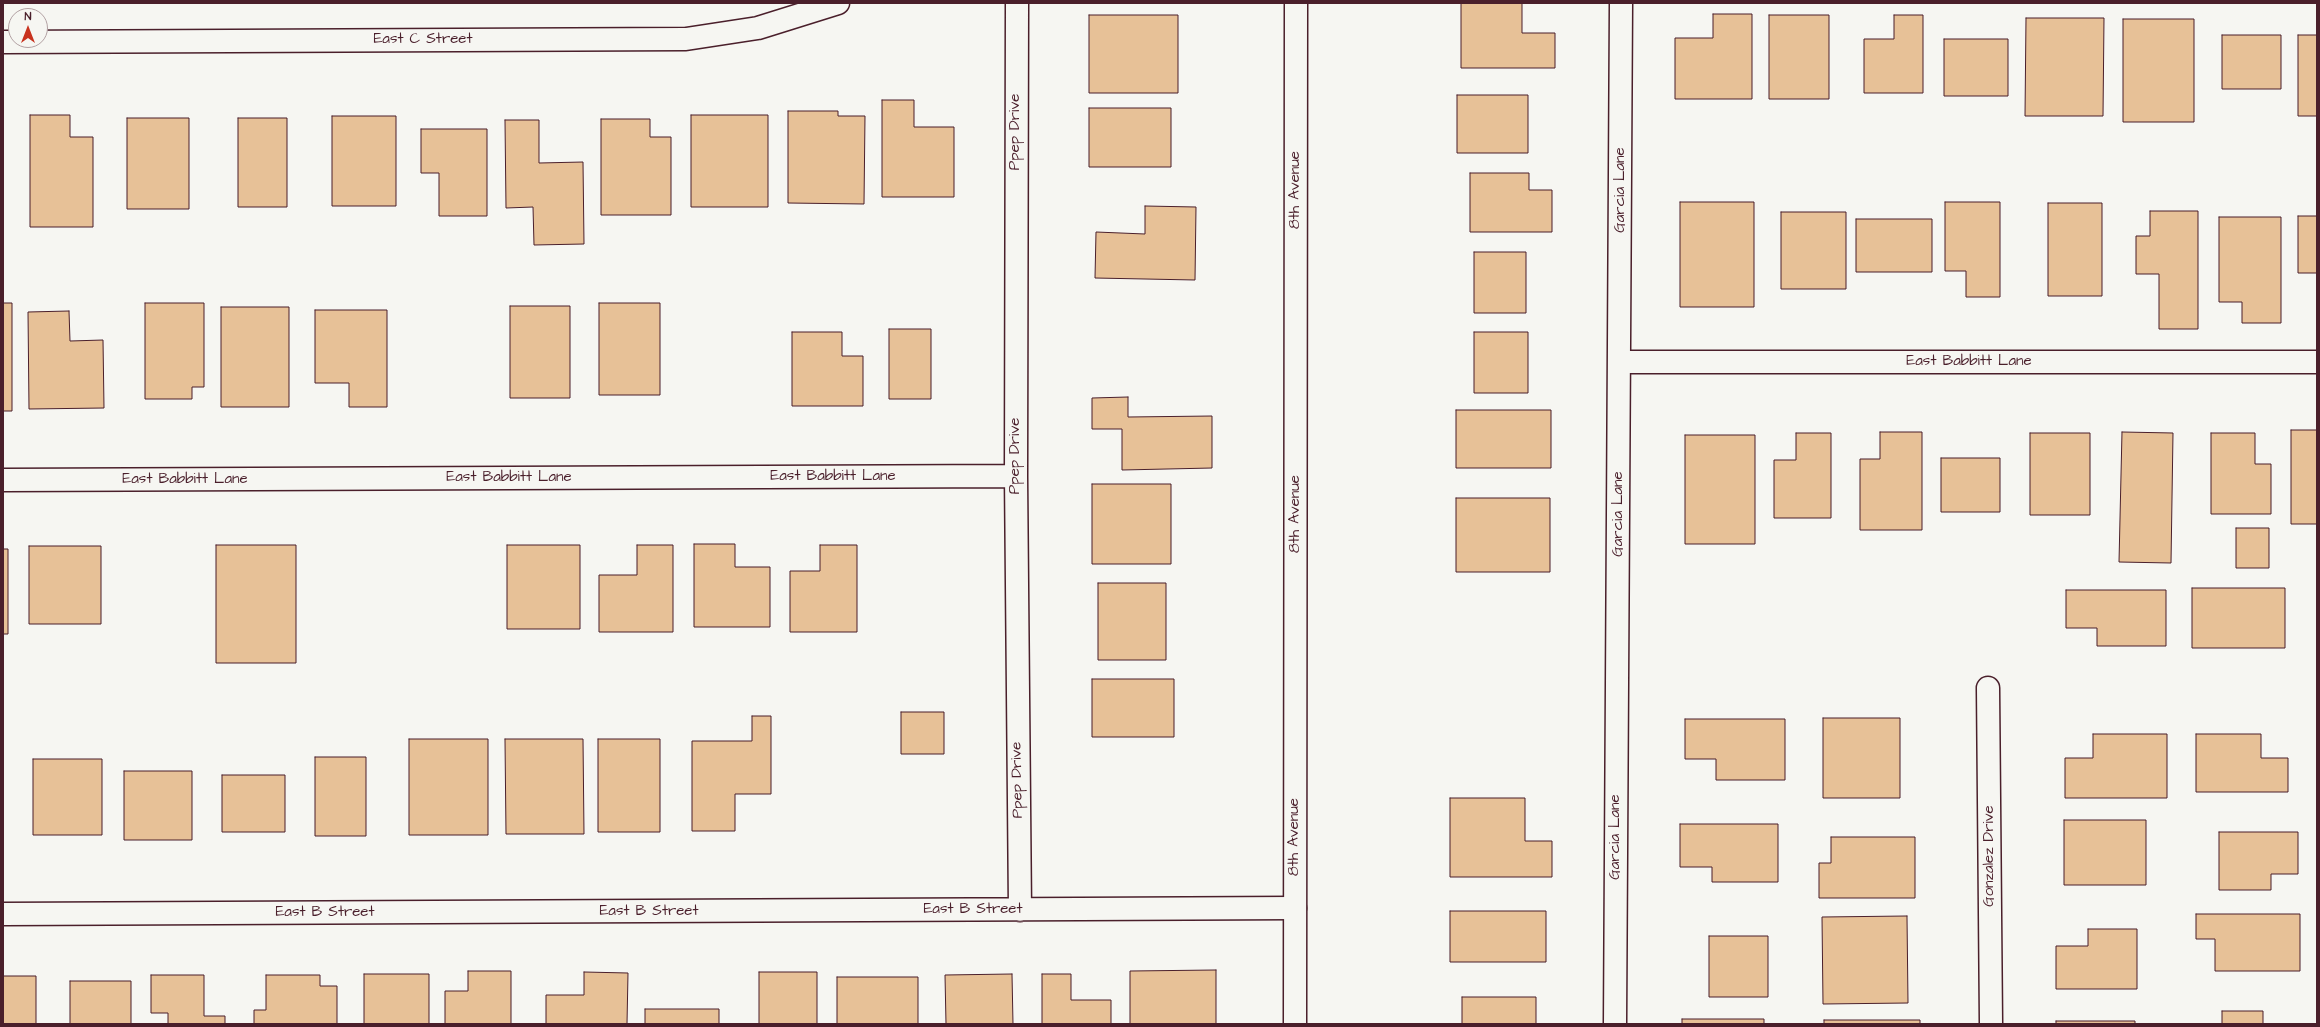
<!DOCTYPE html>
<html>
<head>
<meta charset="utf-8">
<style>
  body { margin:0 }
  #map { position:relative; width:2320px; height:1027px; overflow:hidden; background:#f6f6f2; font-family:"Architects Daughter",sans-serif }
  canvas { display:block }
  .frame { position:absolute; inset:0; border:4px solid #4a1f2b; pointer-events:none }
  .north { position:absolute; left:8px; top:8px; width:40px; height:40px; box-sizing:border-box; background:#f6f6f2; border:1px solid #b1a0a2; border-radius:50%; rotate:0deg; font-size:11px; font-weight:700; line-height:16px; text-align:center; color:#4a1f2b }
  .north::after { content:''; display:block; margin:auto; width:14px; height:18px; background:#c8321e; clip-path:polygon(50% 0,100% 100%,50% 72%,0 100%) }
</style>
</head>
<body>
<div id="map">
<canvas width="2320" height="1027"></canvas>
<div class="frame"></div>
<div class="north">N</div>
</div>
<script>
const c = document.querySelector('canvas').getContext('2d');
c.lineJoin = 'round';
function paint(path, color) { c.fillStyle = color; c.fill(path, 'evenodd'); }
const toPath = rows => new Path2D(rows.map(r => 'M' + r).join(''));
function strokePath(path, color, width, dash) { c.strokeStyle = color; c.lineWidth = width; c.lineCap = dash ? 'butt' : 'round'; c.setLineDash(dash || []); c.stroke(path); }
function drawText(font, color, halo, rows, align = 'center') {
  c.font = font + ' "Architects Daughter",sans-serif'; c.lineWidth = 3; c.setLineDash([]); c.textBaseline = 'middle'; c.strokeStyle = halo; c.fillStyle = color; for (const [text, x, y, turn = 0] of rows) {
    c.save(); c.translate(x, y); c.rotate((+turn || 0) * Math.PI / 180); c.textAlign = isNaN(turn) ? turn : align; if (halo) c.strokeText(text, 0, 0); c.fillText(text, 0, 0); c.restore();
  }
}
const building = toPath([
  [1461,3,1522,3,1522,33,1555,33,1555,68,1461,68,1461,3],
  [1713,14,1752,14,1752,99,1675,99,1675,38,1713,38,1713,14],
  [1089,15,1178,15,1178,93,1089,93,1089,15],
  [1769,15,1829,15,1829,99,1769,99,1769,15],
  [1894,15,1923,15,1923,93,1864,93,1864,39,1894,39,1894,15],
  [2026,18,2104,18,2103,116,2025,116,2026,18],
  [2123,19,2194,19,2194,122,2123,122,2123,19],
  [2222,35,2281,35,2281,89,2222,89,2222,35],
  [2298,35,2317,35,2317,116,2298,116,2298,35],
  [1944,39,2008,39,2008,96,1944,96,1944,39],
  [1457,95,1528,95,1528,153,1457,153,1457,95],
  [882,100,914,100,914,127,954,127,954,197,882,197,882,100],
  [1089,108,1171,108,1171,167,1089,167,1089,108],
  [788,111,838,111,838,116,865,116,864,204,788,203,788,111],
  [30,115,70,115,70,137,93,137,93,227,30,227,30,115],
  [691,115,768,115,768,207,691,207,691,115],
  [332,116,396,116,396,206,332,206,332,116],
  [127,118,189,118,189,209,127,209,127,118],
  [238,118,287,118,287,207,238,207,238,118],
  [601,119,650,119,650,137,671,137,671,215,601,215,601,119],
  [505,120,539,120,539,163,583,162,584,244,534,245,533,207,506,208,505,120],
  [421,129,487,129,487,216,439,216,439,173,421,173,421,129],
  [1470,173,1529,173,1529,190,1552,190,1552,232,1470,232,1470,173],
  [1680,202,1754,202,1754,307,1680,307,1680,202],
  [1945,202,2000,202,2000,297,1966,297,1966,271,1945,271,1945,202],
  [2048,203,2102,203,2102,296,2048,296,2048,203],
  [1145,206,1196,207,1195,280,1095,278,1096,232,1145,234,1145,206],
  [2150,211,2198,211,2198,329,2159,329,2159,274,2136,274,2136,236,2150,236,2150,211],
  [1781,212,1846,212,1846,289,1781,289,1781,212],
  [2298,216,2317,216,2317,273,2298,273,2298,216],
  [2219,217,2281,217,2281,323,2242,323,2242,302,2219,302,2219,217],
  [1856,219,1932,219,1932,272,1856,272,1856,219],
  [1474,252,1526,252,1526,313,1474,313,1474,252],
  [3,303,12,303,12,411,3,411,3,303],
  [145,303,204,303,204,387,192,387,192,399,145,399,145,303],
  [599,303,660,303,660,395,599,395,599,303],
  [510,306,570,306,570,398,510,398,510,306],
  [221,307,289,307,289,407,221,407,221,307],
  [315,310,387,310,387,407,349,407,349,383,315,383,315,310],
  [69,311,70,341,103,340,104,408,29,409,28,312,69,311],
  [889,329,931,329,931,399,889,399,889,329],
  [792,332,842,332,842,356,863,356,863,406,792,406,792,332],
  [1474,332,1528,332,1528,393,1474,393,1474,332],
  [1128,397,1128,417,1212,416,1212,468,1122,470,1122,429,1092,429,1092,398,1128,397],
  [1456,410,1551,410,1551,468,1456,468,1456,410],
  [2291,430,2317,430,2317,524,2291,524,2291,430],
  [1880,432,1922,432,1922,530,1860,530,1860,459,1880,459,1880,432],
  [2122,432,2173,433,2171,563,2119,562,2122,432],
  [1796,433,1831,433,1831,518,1774,518,1774,460,1796,460,1796,433],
  [2030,433,2090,433,2090,515,2030,515,2030,433],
  [2211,433,2255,433,2255,464,2271,464,2271,514,2211,514,2211,433],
  [1685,435,1755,435,1755,544,1685,544,1685,435],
  [1941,458,2000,458,2000,512,1941,512,1941,458],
  [1092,484,1171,484,1171,564,1092,564,1092,484],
  [1456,498,1550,498,1550,572,1456,572,1456,498],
  [2236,528,2269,528,2269,568,2236,568,2236,528],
  [694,544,735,544,735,567,770,567,770,627,694,627,694,544],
  [216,545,296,545,296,663,216,663,216,545],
  [507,545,580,545,580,629,507,629,507,545],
  [637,545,673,545,673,632,599,632,599,575,637,575,637,545],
  [820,545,857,545,857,632,790,632,790,571,820,571,820,545],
  [29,546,101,546,101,624,29,624,29,546],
  [3,549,8,549,8,634,3,634,3,549],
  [1098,583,1166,583,1166,660,1098,660,1098,583],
  [2192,588,2285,588,2285,648,2192,648,2192,588],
  [2066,590,2166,590,2166,646,2097,646,2097,628,2066,628,2066,590],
  [1092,679,1174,679,1174,737,1092,737,1092,679],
  [901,712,944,712,944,754,901,754,901,712],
  [752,716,771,716,771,794,735,794,735,831,692,831,692,741,752,741,752,716],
  [1823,718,1900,718,1900,798,1823,798,1823,718],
  [1685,719,1785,719,1785,780,1716,780,1716,759,1685,759,1685,719],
  [2093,734,2167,734,2167,798,2065,798,2065,758,2093,758,2093,734],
  [2196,734,2261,734,2261,758,2288,758,2288,792,2196,792,2196,734],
  [409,739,488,739,488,835,409,835,409,739],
  [505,739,583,739,584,834,506,834,505,739],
  [598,739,660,739,660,832,598,832,598,739],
  [315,757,366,757,366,836,315,836,315,757],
  [33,759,102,759,102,835,33,835,33,759],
  [124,771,192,771,192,840,124,840,124,771],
  [222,775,285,775,285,832,222,832,222,775],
  [1450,798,1525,798,1525,841,1552,841,1552,877,1450,877,1450,798],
  [2064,820,2146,820,2146,885,2064,885,2064,820],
  [1680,824,1778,824,1778,882,1712,882,1712,867,1680,867,1680,824],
  [2219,832,2298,832,2298,874,2271,874,2271,890,2219,890,2219,832],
  [1831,837,1915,837,1915,898,1819,898,1819,863,1831,863,1831,837],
  [1450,911,1546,911,1546,962,1450,962,1450,911],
  [2196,914,2300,914,2300,971,2215,971,2215,939,2196,939,2196,914],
  [1907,916,1908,1003,1823,1004,1822,917,1907,916],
  [2088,929,2137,929,2137,989,2056,989,2056,946,2088,946,2088,929],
  [1709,936,1768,936,1768,997,1709,997,1709,936],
  [1216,970,1216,1024,1130,1024,1130,971,1216,970],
  [468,971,511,971,511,1024,445,1024,445,991,468,991,468,971],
  [584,972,628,973,627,1024,546,1024,546,995,584,995,584,972],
  [759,972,817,972,817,1024,759,1024,759,972],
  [364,974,429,974,429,1024,364,1024,364,974],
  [1012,974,1013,1024,946,1024,945,975,1012,974],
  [1042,974,1071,974,1071,1000,1111,1000,1111,1024,1042,1024,1042,974],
  [151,975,204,975,204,1016,225,1016,225,1024,168,1024,168,1013,151,1013,151,975],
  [266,975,320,975,320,986,337,986,337,1024,254,1024,254,1010,266,1010,266,975],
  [3,976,36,976,36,1024,3,1024,3,976],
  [837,977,918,977,918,1024,837,1024,837,977],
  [70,981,131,981,131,1024,70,1024,70,981],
  [1462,997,1536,997,1536,1024,1462,1024,1462,997],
  [645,1009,719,1009,719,1024,645,1024,645,1009],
  [2222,1011,2263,1011,2263,1024,2222,1024,2222,1011],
  [1682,1019,1764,1019,1764,1024,1682,1024,1682,1019],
  [1824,1020,1920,1020,1920,1024,1824,1024,1824,1020],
  [2056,1021,2135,1021,2135,1024,2056,1024,2056,1021]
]);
const minor = toPath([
  [1017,3,1016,476,1020,910],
  [3,42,686,39,758,28,838,3],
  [1620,362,2317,362],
  [3,480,1016,476],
  [1988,688,1991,1024],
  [3,914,1295,908],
  [1615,1024,1621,3]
]);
const major = toPath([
  [1295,1024,1296,3]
]);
const streetNames = [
  ["East C Street",423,40],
  ["Ppep Drive",1016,132,-90],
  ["8th Avenue",1296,190,-90],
  ["Garcia Lane",1621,190,-90],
  ["East Babbitt Lane",1969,362],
  ["Ppep Drive",1016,456,-90],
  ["East Babbitt Lane",833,477],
  ["East Babbitt Lane",509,478],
  ["East Babbitt Lane",185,480],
  ["8th Avenue",1296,514,-90],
  ["Garcia Lane",1619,514,-90],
  ["Ppep Drive",1018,780,-91],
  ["8th Avenue",1295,837,-90],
  ["Garcia Lane",1616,837,-90],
  ["Gonzalez Drive",1990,856,-90],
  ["East B Street",973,910],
  ["East B Street",649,912],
  ["East B Street",325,913]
];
paint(building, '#e7c197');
strokePath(building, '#4a1f2b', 1);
strokePath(minor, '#4a1f2b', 25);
strokePath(major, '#4a1f2b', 25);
strokePath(minor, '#f6f6f2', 22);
strokePath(major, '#f6f6f2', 22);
drawText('15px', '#4a1f2b', '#f6f6f2', streetNames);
</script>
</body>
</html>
